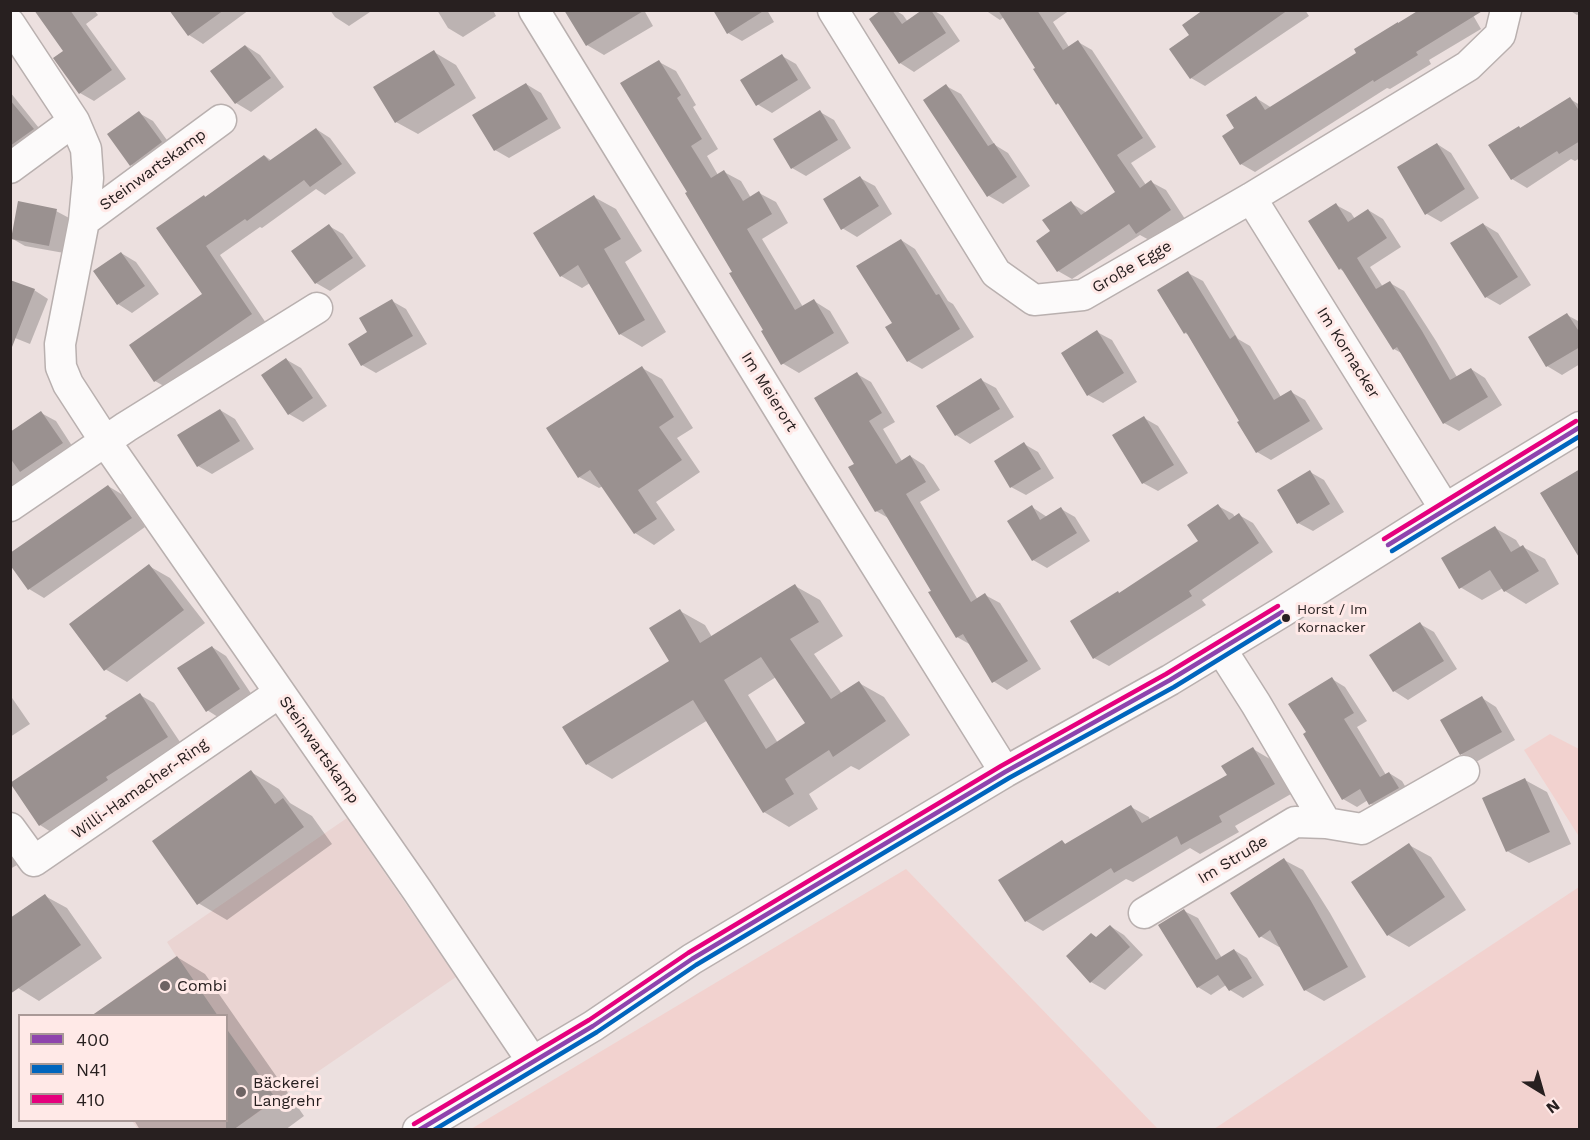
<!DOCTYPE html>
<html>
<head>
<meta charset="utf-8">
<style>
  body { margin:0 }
  #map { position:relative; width:1590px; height:1140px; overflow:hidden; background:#ece0df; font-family:"Work Sans",sans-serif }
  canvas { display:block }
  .frame { position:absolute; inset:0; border:12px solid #282020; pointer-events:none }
  .legend { position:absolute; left:18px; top:1014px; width:210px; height:108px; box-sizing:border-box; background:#ffe9e7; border:2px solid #a99997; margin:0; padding:8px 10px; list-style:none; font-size:18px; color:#282020 }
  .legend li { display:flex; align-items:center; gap:12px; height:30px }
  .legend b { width:30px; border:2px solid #a99997 }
  .north { position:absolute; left:1512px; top:1062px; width:60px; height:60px; -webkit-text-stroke:4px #ffe9e7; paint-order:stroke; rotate:143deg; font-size:16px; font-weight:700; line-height:24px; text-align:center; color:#282020 }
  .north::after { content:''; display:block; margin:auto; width:21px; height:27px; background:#282020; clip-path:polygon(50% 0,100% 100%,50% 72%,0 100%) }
</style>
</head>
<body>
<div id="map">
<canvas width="1590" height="1140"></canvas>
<div class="frame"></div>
<ul class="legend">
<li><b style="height:8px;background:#8e44ad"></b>400</li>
<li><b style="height:8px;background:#0065bd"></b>N41</li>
<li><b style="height:8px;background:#e5007d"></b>410</li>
</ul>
<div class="north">N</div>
</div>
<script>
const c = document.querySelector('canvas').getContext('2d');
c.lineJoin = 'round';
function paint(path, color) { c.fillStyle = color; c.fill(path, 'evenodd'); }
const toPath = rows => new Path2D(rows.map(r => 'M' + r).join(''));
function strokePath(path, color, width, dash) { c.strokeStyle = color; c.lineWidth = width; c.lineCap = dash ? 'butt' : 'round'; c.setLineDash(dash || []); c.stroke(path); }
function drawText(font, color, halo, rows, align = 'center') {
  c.font = font + ' "Work Sans",sans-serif'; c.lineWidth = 6; c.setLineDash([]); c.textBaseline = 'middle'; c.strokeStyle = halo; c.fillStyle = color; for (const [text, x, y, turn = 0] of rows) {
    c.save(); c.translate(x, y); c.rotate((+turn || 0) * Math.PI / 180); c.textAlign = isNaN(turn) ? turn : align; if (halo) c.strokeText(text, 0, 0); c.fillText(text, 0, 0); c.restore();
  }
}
const built = toPath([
  [347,818,456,977,234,1129,138,1129,132,1121,226,1120,226,1016,91,1016,176,956,167,942]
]);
const green = toPath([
  [1550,734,1579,749,1580,833,1578,835,1524,750],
  [906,869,1158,1129,471,1129],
  [1579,887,1579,1129,1214,1129]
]);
const shadow = toPath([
  [36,10,94,10,98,15,86,24,126,79,94,101,80,93,65,51],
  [171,10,249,10,203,44,189,35],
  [330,10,373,10,349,26,335,17],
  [437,10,493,10,496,16,463,37,448,28],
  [644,10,653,26,604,55,587,45],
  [714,10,767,10,774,22,742,41,728,33],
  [884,10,895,10,903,15,908,22,924,10,933,10,943,16,960,41,914,72,900,63],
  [985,10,1070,10,1053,22,1069,47,1078,42,1092,50,1156,147,1131,163,1146,185,1151,182,1166,190,1185,219,1151,241,1140,235,1072,279,1058,271,1071,203,1087,213,1117,193,1061,106,1057,103,1037,68,1004,17,1000,20],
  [1234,10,1305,10,1309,16,1205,86,1191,78],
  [1470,10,1481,29,1429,60,1431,64,1390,89,1387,88,1255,172,1241,164,1236,129,1256,98,1272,108],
  [1569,10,1580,10,1580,13,1577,15],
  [246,46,260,55,284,87,251,112,236,103,212,71],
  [434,52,456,65,476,98,418,134,396,122],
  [782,56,796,64,811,88,772,113,757,104],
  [659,62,676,71,696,105,693,107,718,149,707,156,718,175,724,172,741,181,751,198,759,193,776,202,788,223,762,239,803,307,814,301,830,311,849,343,799,373,782,363,734,272,690,193],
  [526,84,541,93,561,128,509,158,495,150],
  [946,86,961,94,995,145,1008,153,1030,186,1003,204,989,196],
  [10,92,47,138,10,167],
  [1570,99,1580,105,1580,158,1575,161,1571,159,1527,188,1512,179,1491,145,1519,127,1522,129],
  [820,112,834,120,851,148,806,176,792,168],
  [139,113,153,121,175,151,145,173,131,164],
  [316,129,330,138,356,173,325,195,316,189,262,228,260,227,220,255,266,323,169,389,155,381,204,294,204,196,207,198,265,156,272,161],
  [1437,144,1451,153,1479,198,1441,222,1427,214],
  [860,178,875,186,892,214,857,237,842,228],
  [594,197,616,209,642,251,625,262,666,332,642,347,620,334,590,283,582,288,561,276],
  [24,204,56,211,71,219,64,253,25,246,11,238],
  [1336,205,1351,213,1355,219,1368,210,1383,219,1401,247,1370,267,1383,287,1390,283,1404,291,1436,341,1457,377,1471,369,1485,378,1502,405,1459,431,1444,423,1403,354,1394,349,1345,272,1340,269],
  [1483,224,1498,233,1531,285,1500,305,1486,297],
  [329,226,343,234,366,266,330,291,316,283],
  [901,240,915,249,948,301,953,304,974,337,922,369,908,361,894,323],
  [121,253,136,262,159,294,132,313,118,304],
  [1188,273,1203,281,1238,339,1250,346,1281,397,1291,392,1305,400,1323,429,1271,460,1257,452,1241,422,1189,335,1185,333],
  [34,290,48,299,30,344,10,336],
  [392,301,406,309,427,344,376,373,362,365,369,333],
  [1567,315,1580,322,1580,364,1562,375,1547,366],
  [1097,332,1112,340,1137,382,1103,403,1088,395],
  [287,360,301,368,327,406,303,422,289,414],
  [642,368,662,379,693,428,677,438,700,472,656,502,675,530,654,545,635,533,603,486,599,488,579,477],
  [857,374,871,382,895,422,883,429,902,461,910,456,924,465,940,490,920,502,978,600,985,595,1000,603,1041,669,1007,690,993,681,971,645,957,637,933,591,890,519,876,511,856,464],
  [981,380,996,388,1014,417,970,444,956,435,938,406],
  [220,410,235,419,254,449,212,474,198,466],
  [41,413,56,421,76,452,10,493,10,433],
  [1144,418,1158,426,1188,473,1158,491,1143,483],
  [1024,444,1038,452,1054,478,1026,495,1011,487],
  [1310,472,1324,480,1344,512,1313,531,1298,523],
  [108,486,123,495,145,527,44,598,29,589,10,562],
  [1218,506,1233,514,1235,517,1239,515,1253,523,1273,552,1202,600,1206,605,1109,666,1094,658,1200,541],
  [1032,507,1047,517,1061,509,1075,517,1090,541,1047,568,1033,560],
  [1495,528,1516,540,1521,548,1523,547,1545,559,1559,584,1526,604,1505,591,1503,588,1482,600,1460,587],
  [149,566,170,578,205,623,127,682,105,669],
  [795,586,820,600,843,636,814,654,842,694,859,683,884,697,910,735,859,770,851,766,809,794,818,809,789,827,764,812,708,720,612,779,587,764,671,662,680,611,705,625,712,637],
  [776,677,808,723,778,743,748,695],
  [1420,624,1434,632,1457,669,1408,700,1394,691],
  [212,647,226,656,254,698,221,719,207,710],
  [1332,679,1345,687,1367,721,1357,727,1386,775,1389,773,1402,781,1411,796,1384,811,1371,804,1368,800,1357,807,1343,799],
  [10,695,30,724,10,737],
  [140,695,154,703,182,745,54,834,40,825,109,719],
  [1482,698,1496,707,1515,740,1476,762,1461,754],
  [1253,749,1270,759,1291,794,1235,826,1239,832,1200,854,1190,848,1133,882,1126,879,1043,931,1026,921,1062,842,1067,845,1131,807,1149,817,1150,820,1229,776],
  [251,772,279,789,290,803,312,816,332,844,227,920,198,903],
  [1525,780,1547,792,1571,844,1529,863,1507,851],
  [1409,845,1431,857,1466,910,1409,947,1388,935],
  [10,855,17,865,10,869],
  [1284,860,1303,870,1330,913,1366,977,1324,1001,1305,990,1281,946,1279,947,1260,936],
  [45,896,67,908,102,958,39,1001,18,988],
  [1184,911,1198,918,1222,958,1234,950,1247,958,1264,985,1243,998,1230,990,1226,985,1211,995,1198,987],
  [1110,926,1124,935,1143,955,1105,990,1091,982,1097,938],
  [177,957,205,974,304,1116,285,1130,140,1130,134,1120,226,1120,226,1016,93,1016]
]);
const building = toPath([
  [34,10,70,10,112,70,79,94,53,58,63,51],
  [169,10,224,10,188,36],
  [564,10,645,10,586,46],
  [713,10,765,10,727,34],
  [881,10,892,10,902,24,922,10,931,10,946,33,899,64,869,19],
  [998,10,1037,10,1063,50,1078,40,1143,138,1117,155,1140,188,1151,180,1171,210,1136,234,1129,224,1057,272,1036,241,1050,231,1042,220,1071,201,1081,215,1115,192,1058,103,1056,105,1033,69,1035,68],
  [1203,10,1288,10,1190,79,1169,49,1189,35,1182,25],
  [1419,10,1484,10,1416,52,1418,55,1374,82,1373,80,1240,165,1222,136,1234,128,1226,115,1256,96,1265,110,1356,53,1354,49,1398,22,1398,23],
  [245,45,271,78,235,104,210,71],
  [434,50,455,85,395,123,373,87],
  [782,54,798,80,756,106,740,80],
  [659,60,681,95,677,98,702,139,691,146,711,178,724,170,743,201,759,191,772,214,747,229,795,310,814,299,834,333,781,365,761,331,763,330,729,273,732,272,685,193,687,192,620,83],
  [526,83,548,119,494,151,472,115],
  [946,84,988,146,994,143,1017,177,987,197,923,100],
  [1570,97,1580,112,1580,141,1559,154,1557,151,1511,180,1488,145,1519,126,1520,128],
  [10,100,34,129,10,146],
  [820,110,838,140,791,169,773,139],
  [139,111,162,142,130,166,107,134],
  [316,128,342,164,310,187,304,180,247,221,245,219,206,246,252,314,154,382,129,345,202,294,156,228,204,195,205,197,264,155,269,161],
  [1437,143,1465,189,1425,215,1397,167],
  [860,176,879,206,841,230,823,199],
  [594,195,621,239,604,249,645,320,619,335,578,265,560,277,533,233],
  [18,201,57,209,49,246,11,239],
  [1336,203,1348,222,1368,209,1387,238,1357,258,1376,289,1390,281,1422,331,1450,380,1471,368,1488,397,1443,424,1397,347,1393,350,1341,268,1339,270,1308,221],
  [1483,223,1518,277,1485,298,1450,243],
  [329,224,353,258,315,284,291,251],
  [901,239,936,295,939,294,960,329,907,362,885,327,892,323,856,266],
  [121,252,145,286,117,305,93,271],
  [1188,271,1230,339,1235,335,1274,400,1291,390,1310,421,1256,453,1237,422,1239,421,1186,332,1184,334,1157,290],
  [10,280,35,289,12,347,10,347],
  [392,299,413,336,361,366,348,344,367,332,359,318],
  [1567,313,1580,333,1580,347,1546,367,1528,337],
  [1097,330,1124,373,1087,396,1061,353],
  [286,358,313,398,288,415,261,375],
  [642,366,674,417,659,427,682,460,638,490,657,519,634,534,590,470,578,478,546,428],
  [857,372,882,413,869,421,896,464,910,455,926,482,906,494,943,556,971,602,985,593,1028,661,992,683,963,634,956,638,928,592,931,591,882,509,875,512,848,467,854,464,814,398],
  [981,378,1000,409,955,436,936,406],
  [220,409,240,441,197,467,177,435],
  [41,411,63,443,20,472,10,458,10,432],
  [1144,416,1174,465,1142,484,1112,435],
  [1024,442,1041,469,1010,488,994,461],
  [1580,469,1580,559,1540,493],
  [1310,470,1330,504,1297,524,1277,490],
  [108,485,132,518,28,590,10,565,10,553],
  [1218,504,1229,520,1239,513,1259,543,1189,591,1192,596,1093,659,1070,621,1118,591,1119,593,1198,541,1187,525],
  [1032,505,1040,520,1061,507,1077,533,1032,561,1007,521],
  [1495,526,1511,552,1523,545,1539,571,1504,592,1490,570,1459,589,1441,558],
  [149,564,184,610,104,671,69,624],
  [795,584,819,622,790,639,831,699,859,681,886,721,833,757,829,750,785,779,794,794,763,813,693,700,586,765,562,727,669,661,649,628,680,609,700,643],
  [761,657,805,723,766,749,724,680],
  [1420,622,1444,661,1393,692,1369,655],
  [212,646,240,689,206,712,177,668],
  [1332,677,1354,713,1344,719,1380,777,1389,772,1399,788,1369,805,1360,789,1342,800,1303,734,1306,732,1288,704],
  [140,693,168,737,106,777,108,780,39,826,10,783,107,718,105,716],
  [1482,696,1502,732,1460,755,1440,720],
  [1253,747,1275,784,1219,816,1222,822,1181,845,1177,836,1114,873,1111,868,1025,922,998,880,1062,840,1065,844,1131,805,1142,823,1227,775,1221,766],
  [251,770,275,804,283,798,304,827,197,905,152,841],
  [1525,778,1550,832,1506,852,1482,798],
  [1409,843,1445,897,1387,936,1351,882],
  [1284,858,1311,901,1348,967,1304,991,1270,930,1259,938,1230,893],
  [45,894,81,945,10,994,10,918],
  [1184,909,1216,960,1234,949,1252,978,1229,991,1218,975,1197,988,1158,925],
  [1110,925,1130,947,1090,983,1066,956,1091,933,1096,937],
  [177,956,218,1016,91,1016],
  [226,1028,276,1099,233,1130,226,1130]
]);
const minor = toPath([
  [534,10,817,471,1005,772],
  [833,10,996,273,1034,300,1083,295,1251,198,1468,66,1500,35,1506,10],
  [10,24,74,121,86,149,88,178,84,221,60,344,61,367,68,384,105,441,417,890,532,1061],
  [10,168,74,121],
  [1251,198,1445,509],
  [84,221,221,120],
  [10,506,126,427,317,308],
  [1221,649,1256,704,1326,823],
  [10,828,34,861,279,693],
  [1144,913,1295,822,1326,823,1362,829,1464,771],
  [418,1130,593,1026,692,959,1005,772,1170,680,1282,612,1445,509,1580,427]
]);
const bus1 = toPath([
  [1388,545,1580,427],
  [419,1130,593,1026,692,959,1005,772,1170,680,1282,612]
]);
const bus2 = toPath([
  [1392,551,1580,436],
  [434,1130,597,1032,696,965,1009,778,1174,687,1286,618]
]);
const bus3 = toPath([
  [1384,539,1576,421],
  [414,1124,589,1020,688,953,1001,766,1166,674,1278,606]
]);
const markers = [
  [1286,618,5,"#282020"],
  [165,986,6,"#6d6363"],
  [241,1092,6,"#6d6363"]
];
const busNames = [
  ["Horst / Im",1297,610],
  ["Kornacker",1297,628]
];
const streetNames = [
  ["Steinwartskamp",153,170,-36],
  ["Große Egge",1132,267,-30],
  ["Im Kornacker",1348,353,58],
  ["Im Meierort",769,392,58],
  ["Steinwartskamp",319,750,55],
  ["Willi-Hamacher-Ring",140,789,-35],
  ["Im Struße",1233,860,-31]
];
const poiNames = [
  ["Combi",177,986],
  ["Bäckerei",253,1083],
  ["Langrehr",253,1101]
];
paint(built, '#ead4d2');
paint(green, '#f2d2cf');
paint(shadow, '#0003');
paint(building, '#9a9190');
strokePath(minor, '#b9b0af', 33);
strokePath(minor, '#fcfafa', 30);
strokePath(bus1, '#8e44ad', 4.5);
strokePath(bus2, '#0065bd', 4.5);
strokePath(bus3, '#e5007d', 4.5);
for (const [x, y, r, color] of markers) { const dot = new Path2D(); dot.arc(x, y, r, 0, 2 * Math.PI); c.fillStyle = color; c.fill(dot); strokePath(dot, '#ffe9e7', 2); }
drawText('14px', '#282020', '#ffe9e7', busNames, 'left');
drawText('16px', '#282020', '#ffe9e7', streetNames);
drawText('16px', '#282020', '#ffe9e7', poiNames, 'left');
</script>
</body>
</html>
